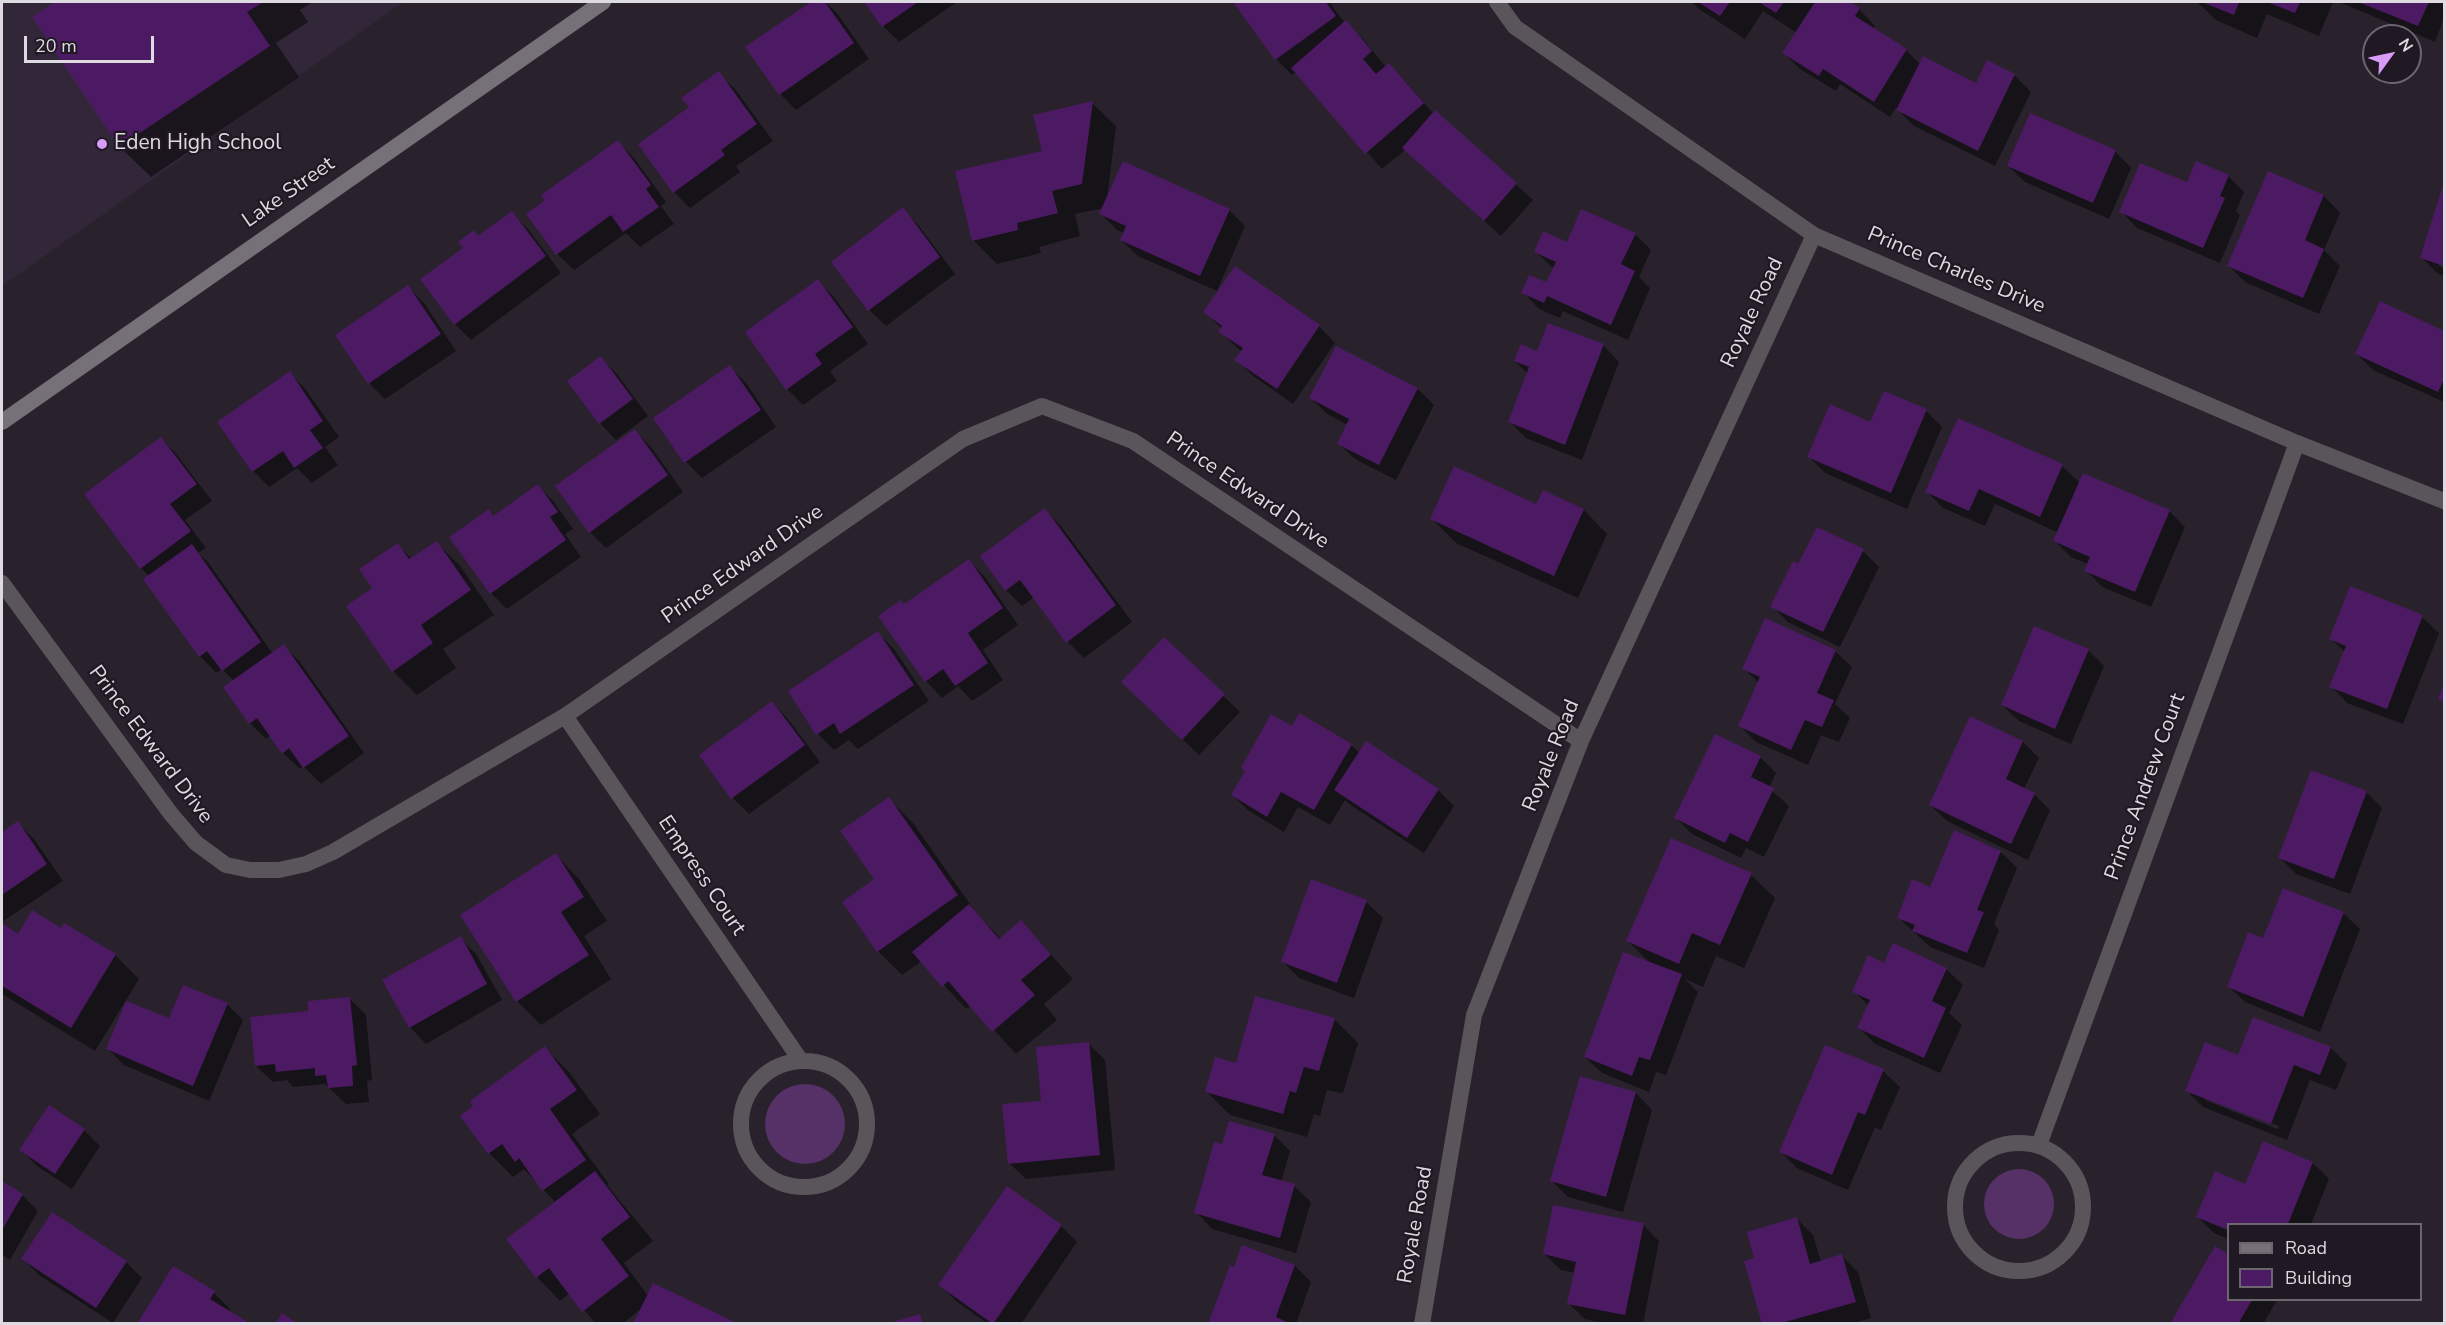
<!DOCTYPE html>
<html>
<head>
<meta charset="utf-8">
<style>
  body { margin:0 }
  #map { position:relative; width:2446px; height:1325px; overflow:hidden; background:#29222d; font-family:"Nunito Sans",sans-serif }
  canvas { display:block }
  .frame { position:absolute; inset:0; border:3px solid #dedae1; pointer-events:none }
  .legend { position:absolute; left:2227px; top:1223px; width:195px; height:78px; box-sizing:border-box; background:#201923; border:2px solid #6c666f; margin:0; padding:8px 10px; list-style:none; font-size:18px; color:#dedae1 }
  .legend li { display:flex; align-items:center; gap:12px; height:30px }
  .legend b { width:30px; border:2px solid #6c666f }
  .north { position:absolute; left:2362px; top:24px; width:60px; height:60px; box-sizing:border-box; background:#201923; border:2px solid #6c666f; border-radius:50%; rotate:57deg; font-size:16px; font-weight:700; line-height:24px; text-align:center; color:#dedae1 }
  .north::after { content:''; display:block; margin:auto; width:21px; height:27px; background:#d89bf8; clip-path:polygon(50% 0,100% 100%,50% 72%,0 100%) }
  .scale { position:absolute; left:24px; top:36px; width:130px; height:27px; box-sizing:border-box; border:3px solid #dedae1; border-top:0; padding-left:8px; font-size:18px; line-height:21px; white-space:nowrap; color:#dedae1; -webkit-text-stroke:4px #201923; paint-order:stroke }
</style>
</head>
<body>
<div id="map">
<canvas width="2446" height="1325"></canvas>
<div class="frame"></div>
<ul class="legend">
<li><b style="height:8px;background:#767079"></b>Road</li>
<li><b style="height:16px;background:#4c1a62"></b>Building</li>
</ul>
<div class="north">N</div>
<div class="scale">20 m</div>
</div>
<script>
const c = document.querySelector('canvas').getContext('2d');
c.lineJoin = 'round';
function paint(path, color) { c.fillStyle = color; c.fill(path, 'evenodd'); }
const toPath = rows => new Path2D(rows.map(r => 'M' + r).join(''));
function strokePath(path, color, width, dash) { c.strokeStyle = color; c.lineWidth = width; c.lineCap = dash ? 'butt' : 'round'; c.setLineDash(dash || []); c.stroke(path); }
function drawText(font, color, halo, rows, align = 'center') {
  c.font = font + ' "Nunito Sans",sans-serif'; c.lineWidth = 4.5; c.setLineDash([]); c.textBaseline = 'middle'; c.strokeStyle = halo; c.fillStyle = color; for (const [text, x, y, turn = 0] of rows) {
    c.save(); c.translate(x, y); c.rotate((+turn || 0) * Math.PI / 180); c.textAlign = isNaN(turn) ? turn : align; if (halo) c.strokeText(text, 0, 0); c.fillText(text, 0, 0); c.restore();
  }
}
const built = toPath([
  [2,2,403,2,2,286]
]);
const green = toPath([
  '765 1124a40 40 0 1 1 80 0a40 40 0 1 1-80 0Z',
  '1984 1204a35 35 0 1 1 70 0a35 35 0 1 1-70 0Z'
]);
const shadow = toPath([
  [58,2,313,2,300,10,308,22,276,43,299,77,151,177,120,147,34,18],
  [814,2,825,2,837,13,869,59,796,110,780,94,747,48],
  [866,2,957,2,899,42,883,26],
  [1235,2,1329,2,1345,23,1362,38,1386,67,1389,65,1405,81,1434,114,1436,112,1533,200,1501,236,1405,150,1382,169,1297,72,1292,75,1276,59],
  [1692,2,1847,2,1859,9,1875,26,1873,29,1906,50,1920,64,1976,85,1988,62,2015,76,2031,92,1995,166,1914,126,1896,108,1890,117,1840,84,1836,91,1800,69,1784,53,1797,33,1763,11,1745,39,1699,9],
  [2197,2,2333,2,2319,36,2267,14,2257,38,2216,20],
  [2339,2,2444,2,2444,18,2435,42],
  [718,73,735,89,773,141,736,166,740,172,690,208,674,192,691,108],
  [1092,103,1116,126,1107,199,1229,210,1245,226,1217,291,1138,256,1121,240,1124,233,1117,230,1101,214,1104,208,1075,214,1080,236,1039,247,1041,253,997,264,973,240,1043,152],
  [618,142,634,158,666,202,661,206,674,224,640,247,626,233,574,270,557,254],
  [2115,151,2131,168,2109,219,2025,182,2008,166],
  [2269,173,2324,196,2340,213,2324,250,2340,266,2319,314,2245,282,2229,266],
  [2228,176,2244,192,2236,211,2240,215,2220,263,2137,228,2121,211],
  [2444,186,2444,264,2439,263,2439,266,2444,268,2444,276,2438,274,2422,258],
  [902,209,919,226,955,274,886,326,869,310],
  [512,213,528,229,561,273,471,340,455,324,479,238],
  [1635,234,1651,250,1639,277,1650,288,1628,340,1563,311,1560,318,1539,309,1523,292,1547,284,1554,269,1536,252,1568,243],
  [818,281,834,297,868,344,830,371,837,381,803,405,787,389],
  [408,287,424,303,456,351,385,399,369,383],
  [2381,303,2444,332,2444,402,2373,370,2357,354],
  [1205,312,1319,326,1335,343,1293,404,1253,376,1236,359,1242,352,1220,332,1222,329],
  [1603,345,1619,362,1582,460,1526,438,1510,422,1528,374,1515,361],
  [1336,348,1418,389,1434,405,1396,480,1355,459,1338,443,1348,425,1327,414,1311,398],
  [601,358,617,374,648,416,616,440,600,423,569,382],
  [730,367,746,383,776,427,702,478,686,462],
  [290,373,306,390,339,437,325,447,338,465,312,483,297,468,269,487,253,471],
  [1885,393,1926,411,1942,427,1907,509,1825,473,1809,457,1871,424],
  [1959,420,2062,466,2080,483,2169,511,2185,527,2151,607,2102,587,2086,570,2088,564,2071,557,2055,541,2059,533,1995,504,1985,526,1943,508,1927,492],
  [635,431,651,447,683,492,606,548,590,532],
  [161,438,177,455,212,501,185,520,206,548,198,553,208,562,273,654,284,646,300,662,364,753,321,784,303,766,300,769,283,753,271,735,266,739,250,723,234,681,222,669,216,673,200,656,145,579,149,576,141,568],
  [538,486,554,502,573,529,565,534,581,557,507,609,491,593,489,511,495,517],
  [1543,492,1584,510,1607,534,1578,598,1456,543,1432,519,1537,506],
  [1045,510,1061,526,1132,622,1084,658,1068,642,1034,597,1022,606,1006,590],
  [437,543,461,567,494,615,443,649,456,668,417,695,393,671,348,606,374,588,398,545,412,559],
  [1863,551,1879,567,1840,647,1788,622,1772,606,1799,566],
  [969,561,985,577,1018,625,983,650,1003,680,972,701,958,686,942,698,926,681,880,616,904,606],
  [2422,617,2439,633,2403,724,2347,703,2331,686,2345,652,2331,639],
  [878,633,894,649,929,701,858,749,849,740,834,750,818,734,790,691],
  [1164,639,1240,712,1199,755,1139,698],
  [2088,650,2104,666,2071,744,2019,721,2002,705],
  [1835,651,1852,667,1835,704,1850,718,1839,742,1821,735,1808,765,1756,742,1740,726,1759,683,1744,669],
  [772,702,788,719,820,762,749,814,733,798,701,755],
  [1971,718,2023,742,2039,758,2024,789,2034,794,2050,810,2028,860,1947,821,1930,805],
  [1293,728,1351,745,1360,753,1438,790,1454,806,1424,853,1352,806,1345,800,1330,825,1298,807,1284,832,1249,811,1232,795],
  [1760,757,1776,773,1769,788,1789,806,1764,857,1746,848,1741,858,1692,834,1676,818],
  [2366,792,2382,808,2350,894,2296,874,2280,858],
  [889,799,913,823,977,914,1001,939,1021,922,1073,979,1044,1004,1057,1020,1016,1054,971,1005,966,1009,922,961,902,975,878,951,877,880],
  [18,823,34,839,63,881,2,922,2,834],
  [2001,852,2017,868,1994,924,1999,930,1984,968,1930,947,1899,918,1931,889],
  [556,855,579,879,607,921,584,936,611,979,541,1025,517,1001],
  [1751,875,1775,898,1744,968,1716,956,1703,987,1685,979,1698,992,1666,1075,1656,1072,1649,1092,1602,1073,1585,1057,1651,964,1628,941],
  [1312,881,1366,902,1383,918,1354,998,1299,978,1282,961],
  [2343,913,2360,929,2320,1032,2245,1002,2228,986,2264,940],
  [2,926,18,936,62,930,115,955,139,979,95,1051,2,994],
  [460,938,476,954,502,1000,426,1044,410,1027,384,981],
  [1885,965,1946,969,1963,985,1949,1013,1962,1025,1940,1073,1875,1044,1859,1028,1869,1006,1854,991],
  [350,999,366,1015,372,1080,367,1081,369,1102,346,1104,325,1084,293,1087,287,1080,273,1082,256,1066,310,1013],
  [227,1004,243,1020,209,1101,124,1065,108,1049],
  [1334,1019,1358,1043,1343,1093,1327,1090,1320,1116,1314,1114,1307,1137,1230,1115,1206,1091,1237,1065],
  [1089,1044,1105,1060,1115,1170,1026,1179,1009,1163,1042,1102],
  [1826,1047,1883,1071,1900,1087,1881,1130,1875,1127,1848,1190,1797,1168,1781,1152],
  [545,1048,569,1072,600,1114,572,1134,609,1184,607,1185,653,1241,624,1263,648,1296,643,1307,622,1324,596,1324,570,1293,560,1301,537,1277,556,1203,524,1169,513,1177,489,1153,462,1116],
  [2331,1048,2347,1064,2336,1090,2310,1080,2287,1140,2203,1107,2187,1091,2239,1057],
  [2205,1097,2279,1126,2277,1129,2205,1100],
  [1581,1078,1636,1093,1652,1110,1623,1212,1568,1197,1552,1181],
  [84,1130,100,1146,72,1189,37,1166,21,1150],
  [1274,1135,1290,1151,1281,1182,1294,1186,1311,1202,1296,1253,1212,1229,1196,1212,1223,1146],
  [2313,1163,2329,1179,2311,1224,2228,1224,2228,1239,2214,1233,2198,1217,2246,1186],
  [2,1183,22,1195,38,1211,10,1260,2,1255],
  [1797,1219,1813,1235,1821,1262,1842,1256,1858,1272,1871,1318,1850,1324,1763,1324,1756,1259],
  [1643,1225,1659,1241,1643,1324,1606,1324,1585,1319,1568,1303,1575,1273,1561,1270,1544,1254],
  [1061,1226,1077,1242,1021,1324,988,1324,956,1301,940,1285],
  [1243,1247,1295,1266,1311,1282,1296,1324,1210,1324],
  [2215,1248,2228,1256,2228,1300,2277,1300,2263,1324,2171,1324],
  [23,1259,126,1262,142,1278,113,1323,39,1275],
  [214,1293,230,1309,228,1312,247,1324,139,1324]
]);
const building = toPath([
  [55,2,263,2,247,12,270,46,119,147,32,17],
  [811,2,825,2,854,43,779,95,745,47],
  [864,2,918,2,882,27],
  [1233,2,1326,2,1336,16,1275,60],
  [1698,2,1730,2,1720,16],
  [1759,2,1784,2,1776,13],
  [1815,2,1850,2,1860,8,1855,16,1907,49,1874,102,1823,69,1819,76,1782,53],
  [2202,2,2239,2,2234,15],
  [2267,2,2300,2,2295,13],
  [2358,2,2429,2,2418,26],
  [1346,20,1372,51,1363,59,1376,74,1389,63,1424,103,1365,154,1291,68],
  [1923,56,1976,83,1987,60,2015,74,1978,151,1896,110],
  [719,71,757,124,721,150,725,155,673,193,638,144,689,107,681,98],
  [1093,101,1082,184,1052,191,1058,213,1017,223,1018,230,972,241,955,171,1042,151,1033,115],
  [1435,110,1517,183,1484,221,1402,148],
  [2030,113,2116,150,2093,203,2007,166],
  [618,140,651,185,646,189,659,207,623,232,611,215,556,255,526,214,545,200,541,195],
  [1123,161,1230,209,1200,276,1120,240,1126,226,1099,214],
  [2196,161,2229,175,2220,196,2225,198,2203,248,2119,212,2140,163,2187,182],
  [2268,171,2324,195,2305,240,2324,249,2303,298,2227,266],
  [2444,182,2444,266,2420,258],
  [903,207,940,257,868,311,831,262],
  [1581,209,1636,233,1621,264,1635,271,1611,325,1547,296,1544,303,1521,293,1529,275,1546,282,1556,262,1534,252,1543,231,1567,242],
  [512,211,546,256,454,325,420,279,463,248,458,242,474,230,478,236],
  [1235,266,1320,325,1277,389,1234,360,1243,348,1218,332,1222,326,1203,312],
  [818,279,853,327,815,354,822,364,786,390,745,332],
  [408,285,441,334,368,384,335,335],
  [2380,301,2444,331,2444,379,2438,392,2355,354],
  [1548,323,1604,344,1565,445,1508,422,1529,367,1514,361,1521,344,1537,351],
  [1336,346,1418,388,1379,465,1337,444,1349,419,1309,398],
  [601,356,633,399,599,424,567,381],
  [730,365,761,410,684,463,653,418],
  [290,371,323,421,310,430,323,448,294,468,283,451,252,472,217,422],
  [1884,391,1927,409,1891,493,1807,457,1830,404,1870,422],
  [1958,418,2063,464,2040,517,1979,489,1969,511,1925,492],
  [635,429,668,475,589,533,555,486],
  [161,437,197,484,170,504,191,531,140,569,84,494],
  [1454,466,1536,504,1543,490,1584,509,1554,576,1430,519],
  [2083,473,2170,510,2135,592,2084,571,2090,557,2053,541],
  [538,484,558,512,550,517,566,540,490,594,449,537,489,509,493,516],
  [1045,508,1116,605,1066,643,1020,580,1005,591,980,556],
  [1817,527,1864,549,1823,632,1770,607,1793,561,1798,564],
  [437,541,471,590,421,625,433,643,392,672,346,606,372,588,359,569,398,543,409,559],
  [192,544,261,642,222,671,207,651,199,657,143,579],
  [969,559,1003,608,968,633,988,663,955,686,943,669,925,682,878,616,901,600,904,604],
  [2350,586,2423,615,2387,709,2329,687,2346,646,2329,639],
  [1765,618,1836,650,1817,693,1834,700,1822,727,1805,720,1791,750,1738,726,1760,677,1742,669],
  [2034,626,2089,649,2055,729,2001,705],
  [878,631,914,685,840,734,834,723,816,735,788,691],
  [1164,637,1225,694,1182,740,1121,682],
  [284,644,349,736,303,768,289,748,282,754,257,718,249,724,223,687],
  [2444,683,2444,702,2438,699],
  [772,701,805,745,731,799,699,755],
  [1299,713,1352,744,1314,810,1281,792,1267,817,1231,795,1245,771,1241,768,1271,714,1292,726],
  [1970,716,2023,741,2006,779,2035,793,2011,844,1929,805],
  [1715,734,1761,756,1751,777,1774,788,1748,842,1730,833,1725,843,1674,818],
  [1366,741,1439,789,1407,838,1334,790],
  [2311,770,2367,791,2334,879,2278,858],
  [889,797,958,895,877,952,842,902,874,879,840,831],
  [18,821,47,864,2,895,2,832],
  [1954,830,2001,851,1977,910,1984,912,1967,953,1912,931,1915,925,1897,918,1912,879,1930,887],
  [1671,838,1752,873,1720,945,1692,933,1679,964,1626,941],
  [556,853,584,897,561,912,589,955,516,1002,460,915],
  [1311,879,1367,900,1337,983,1281,962],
  [2283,888,2344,912,2303,1017,2227,987,2248,932,2263,938],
  [969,904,999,939,1021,920,1051,955,1021,980,1035,995,992,1032,948,981,942,987,912,952],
  [32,910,61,928,64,923,116,954,71,1028,2,986,2,923,18,934],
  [461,936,487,984,409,1028,382,980],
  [1893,943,1947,968,1932,1001,1946,1008,1924,1058,1857,1028,1870,1000,1852,992,1868,955,1884,963],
  [1623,952,1682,974,1650,1060,1639,1057,1632,1076,1584,1057],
  [183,985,228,1003,193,1086,106,1049,126,1001,169,1018],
  [1255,996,1335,1018,1319,1071,1304,1067,1296,1093,1290,1091,1283,1114,1205,1092,1215,1057,1236,1063],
  [350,997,357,1065,352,1066,353,1086,328,1088,326,1075,315,1076,315,1068,276,1072,275,1064,255,1066,250,1017,308,1011,308,1001],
  [2253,1017,2331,1047,2320,1075,2294,1065,2271,1124,2185,1091,2205,1042,2238,1055],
  [1089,1042,1100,1155,1008,1164,1002,1104,1041,1101,1036,1047],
  [1825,1045,1884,1069,1865,1115,1858,1112,1832,1175,1779,1152],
  [545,1046,577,1090,550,1109,586,1160,542,1191,519,1158,515,1162,502,1144,488,1154,460,1116,473,1106,470,1101],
  [1580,1076,1636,1092,1606,1197,1550,1181],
  [49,1105,85,1129,55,1174,19,1150],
  [1229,1121,1275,1134,1262,1175,1295,1184,1280,1238,1194,1213,1214,1142,1222,1144],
  [2263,1141,2313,1162,2288,1224,2228,1224,2228,1230,2196,1217,2215,1171,2245,1184],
  [595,1171,630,1217,601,1239,629,1276,582,1312,549,1268,536,1278,506,1239],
  [2,1181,23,1194,2,1230],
  [1007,1186,1062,1225,993,1324,938,1285],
  [1553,1205,1644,1223,1625,1315,1567,1304,1576,1262,1543,1254],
  [52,1212,127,1261,96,1308,21,1259],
  [1797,1217,1810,1264,1842,1254,1856,1302,1778,1324,1762,1324,1744,1261,1754,1258,1747,1232],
  [1242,1245,1295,1265,1276,1317,1291,1324,1208,1324,1230,1265,1234,1267],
  [2215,1246,2228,1254,2228,1300,2252,1300,2238,1324,2170,1324],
  [173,1266,215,1291,210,1299,246,1321,244,1324,137,1324],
  [653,1283,739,1324,633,1324],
  [282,1313,298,1324,275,1324],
  [920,1314,923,1324,889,1324,889,1323]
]);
const minor = toPath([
  [1497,2,1515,27,1814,235,2297,443,2444,501],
  [2,583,171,814,196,843,226,865,250,870,279,870,306,864,333,852,565,716,963,439,1042,406,1133,441,1581,741],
  [565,716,801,1061],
  '741 1124a63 63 0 1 1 126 0a63 63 0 1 1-126 0Z',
  '1955 1207a64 64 0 1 1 128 0a64 64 0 1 1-128 0Z',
  [2039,1145,2297,443],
  [1422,1324,1474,1015,1581,741,1814,235]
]);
const secondary = toPath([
  [2,422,603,2]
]);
const markers = [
  [102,144,6,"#d89bf8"]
];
const poiNames = [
  ["Eden High School",114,144]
];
const streetNames = [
  ["Lake Street",289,193,-35],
  ["Prince Charles Drive",1956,271,23],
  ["Royale Road",1753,313,-65],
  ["Prince Edward Drive",1247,491,34],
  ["Prince Edward Drive",743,565,-35],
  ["Prince Edward Drive",150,745,53],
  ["Royale Road",1552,756,-68],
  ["Prince Andrew Court",2146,787,-70],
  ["Empress Court",701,876,56],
  ["Royale Road",1416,1225,-80]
];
paint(built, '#322738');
paint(green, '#553167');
paint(shadow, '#0007');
paint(building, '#4c1a62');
strokePath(minor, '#59555b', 16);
strokePath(secondary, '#767079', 16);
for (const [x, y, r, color] of markers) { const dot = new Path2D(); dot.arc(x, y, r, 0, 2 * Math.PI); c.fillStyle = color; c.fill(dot); strokePath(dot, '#201923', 2); }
drawText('21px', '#dedae1', '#201923', poiNames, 'left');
drawText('21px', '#dedae1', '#201923', streetNames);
</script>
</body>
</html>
